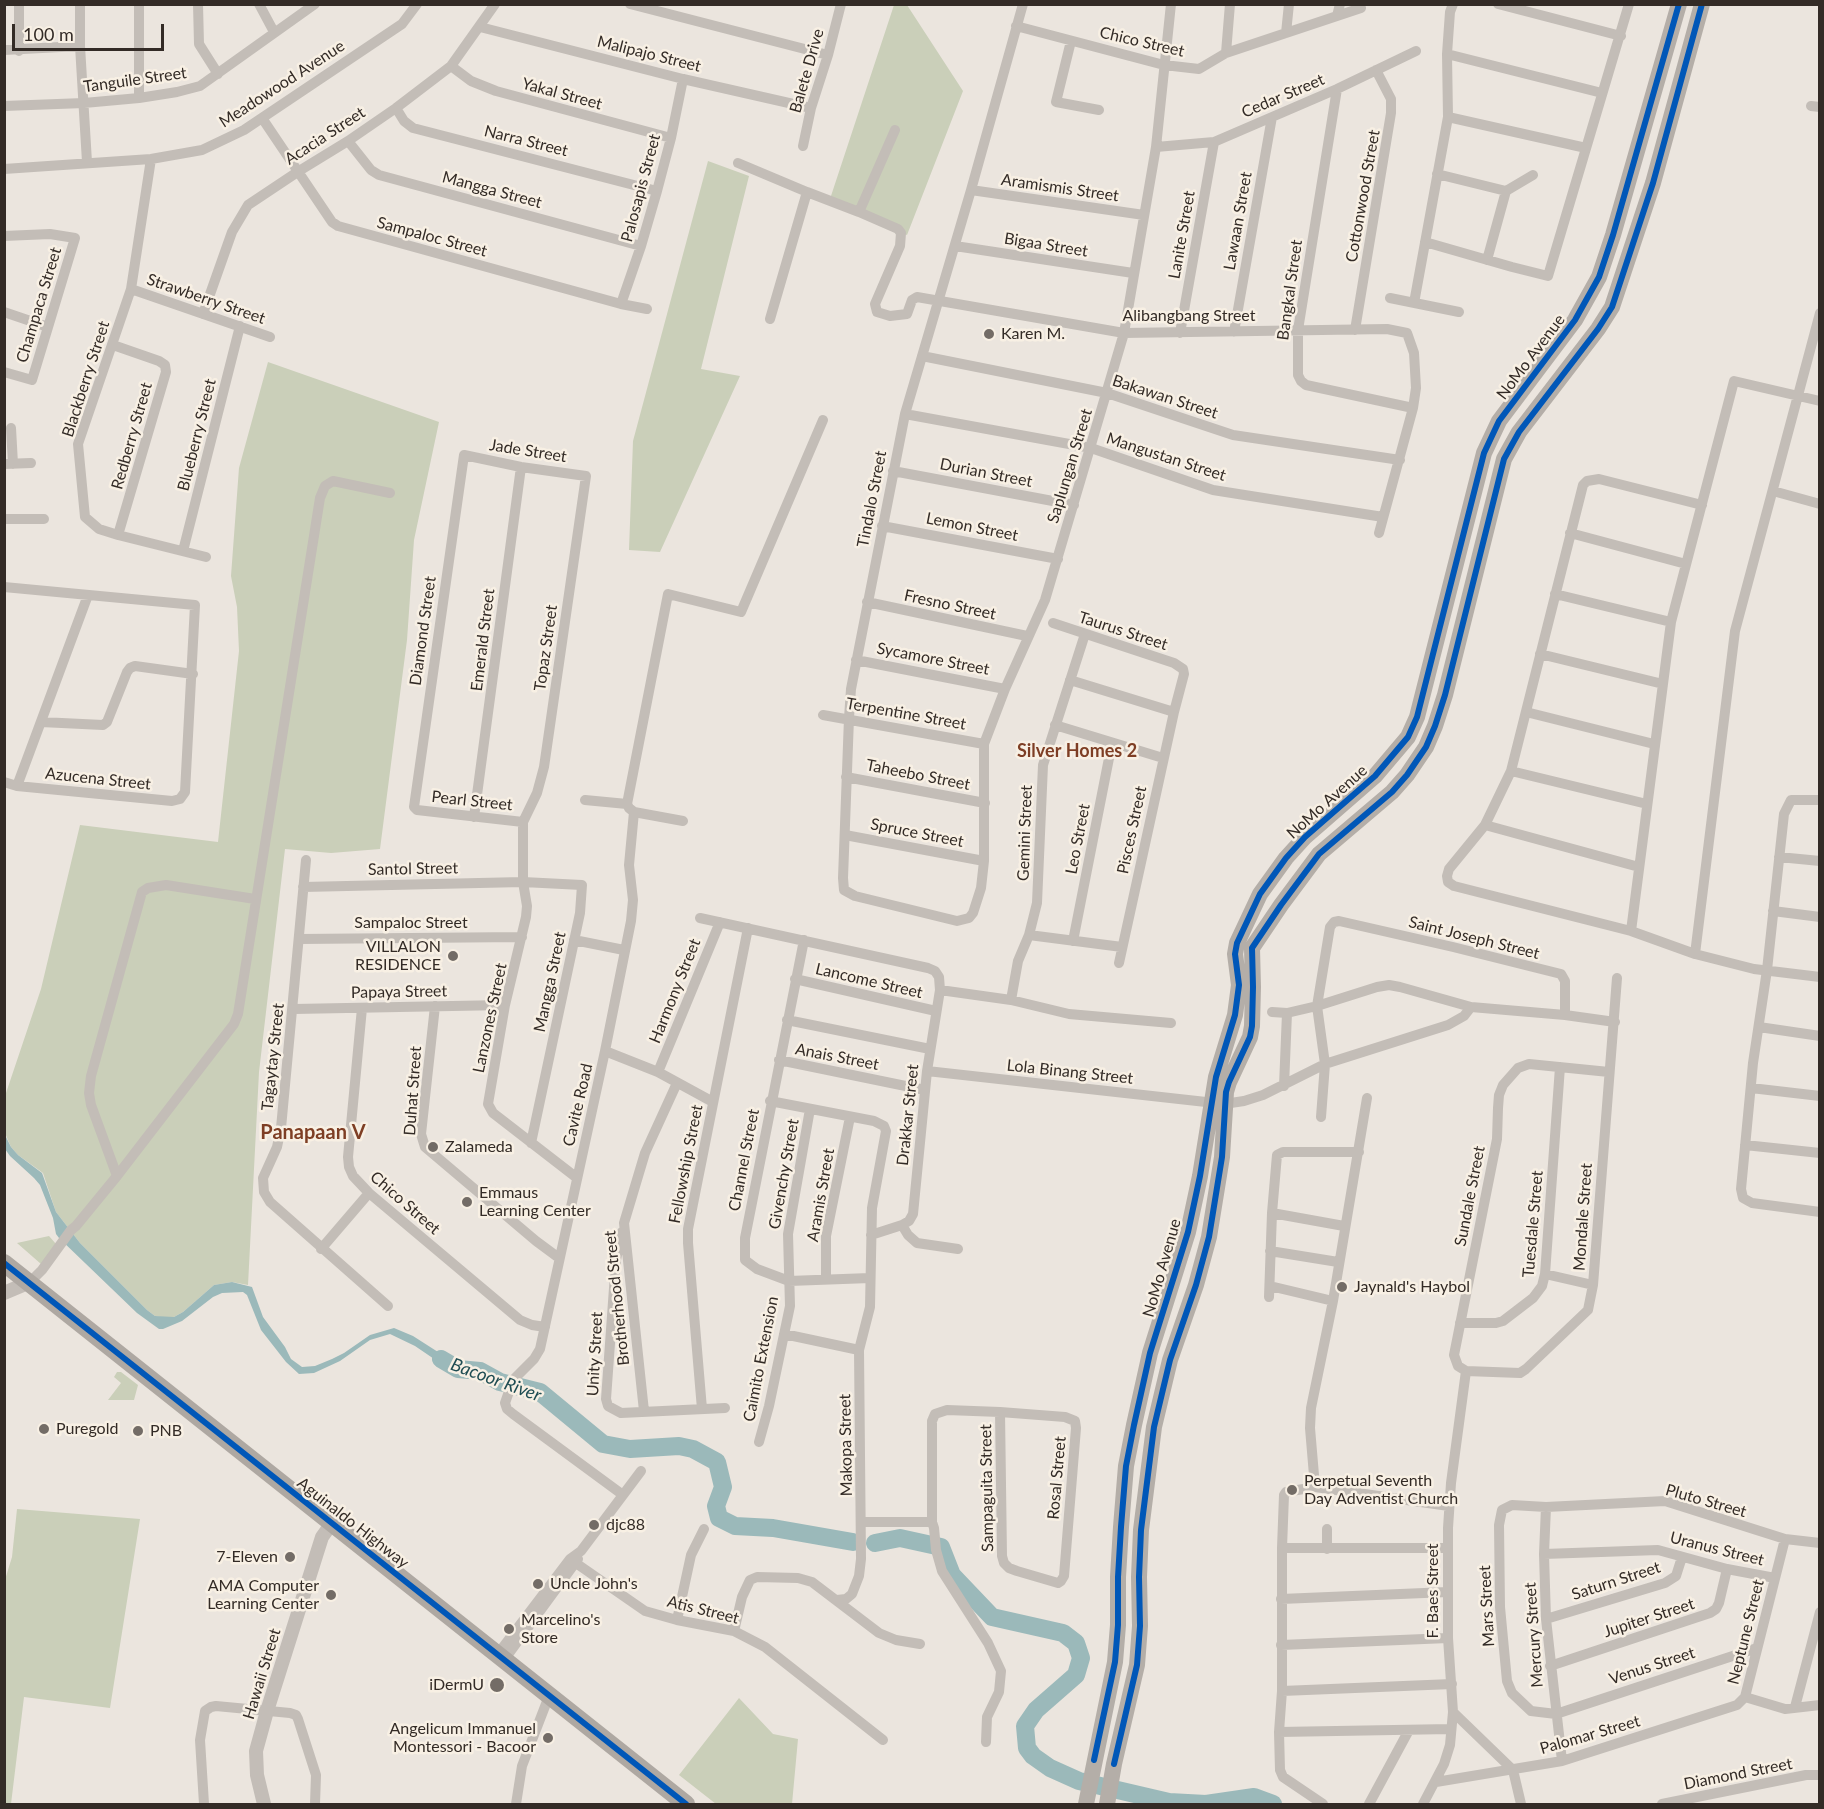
<!DOCTYPE html>
<html>
<head>
<meta charset="utf-8">
<style>
  body { margin:0 }
  #map { position:relative; width:1824px; height:1809px; overflow:hidden; background:#ebe5de; font-family:Lato,sans-serif }
  canvas { display:block }
  .frame { position:absolute; inset:0; border:6px solid #332b26; pointer-events:none }
  .scale { position:absolute; left:12px; top:24px; width:152px; height:27px; box-sizing:border-box; border:3px solid #332b26; border-top:0; padding-left:8px; font-size:18px; line-height:21px; white-space:nowrap; color:#332b26; -webkit-text-stroke:4px #f8f0e4; paint-order:stroke }
</style>
</head>
<body>
<div id="map">
<canvas width="1824" height="1809"></canvas>
<div class="frame"></div>
<div class="scale">100 m</div>
</div>
<script>
const c = document.querySelector('canvas').getContext('2d');
c.lineJoin = 'round';
function paint(path, color) { c.fillStyle = color; c.fill(path, 'evenodd'); }
const toPath = rows => new Path2D(rows.map(r => 'M' + r).join(''));
function strokePath(path, color, width, dash) { c.strokeStyle = color; c.lineWidth = width; c.lineCap = dash ? 'butt' : 'round'; c.setLineDash(dash || []); c.stroke(path); }
function drawText(font, color, halo, rows, align = 'center') {
  c.font = font + ' Lato,sans-serif'; c.lineWidth = 5; c.setLineDash([]); c.textBaseline = 'middle'; c.strokeStyle = halo; c.fillStyle = color; for (const [text, x, y, turn = 0] of rows) {
    c.save(); c.translate(x, y); c.rotate((+turn || 0) * Math.PI / 180); c.textAlign = isNaN(turn) ? turn : align; if (halo) c.strokeText(text, 0, 0); c.fillText(text, 0, 0); c.restore();
  }
}
const green = toPath([
  [894,5,907,5,963,91,907,235,829,202],
  [708,161,749,176,701,369,740,376,660,552,629,550,633,441],
  [268,362,439,422,414,540,407,640,380,849,331,853,285,849,259,1072,248,1285,232,1282,214,1285,183,1312,174,1317,166,1318,155,1316,147,1310,80,1243,56,1212,43,1173,18,1155,11,1147,5,1133,5,1096,41,989,80,825,218,842,239,651,237,607,231,576,239,468],
  [49,1236,56,1244,41,1264,17,1243],
  [117,1372,121,1372,138,1385,134,1400,108,1400,121,1383,114,1377],
  [17,1509,140,1519,110,1708,24,1697,11,1804,5,1804,4,1583,12,1557],
  [739,1698,773,1734,798,1739,792,1804,716,1804,679,1775]
]);
const water = toPath([
  [4,1133,11,1147,18,1155,42,1173,56,1212,80,1243,147,1310,155,1316,174,1317,183,1312,214,1285,232,1282,252,1287,263,1317,285,1347,291,1359,302,1367,315,1366,332,1359,344,1353,370,1335,394,1328,413,1336,463,1368,460,1373,440,1363,415,1346,390,1334,370,1340,340,1361,314,1373,299,1374,286,1362,261,1330,247,1295,243,1292,222,1293,213,1297,182,1321,163,1329,159,1329,137,1313,59,1238,56,1234,53,1218,40,1185,34,1178,10,1156,5,1149]
]);
const river = toPath([
  [441,1359,458,1369,480,1371,500,1382,540,1392,603,1444,630,1449,679,1446,693,1449,717,1462,723,1487,716,1506,719,1518,735,1526,773,1528,853,1542],
  [875,1543,900,1538,941,1547,952,1575,992,1617,1063,1633,1076,1643,1081,1658,1076,1675,1036,1710,1025,1726,1027,1748,1033,1756,1050,1768,1079,1781,1169,1802,1206,1804,1254,1797,1273,1804]
]);
const minor = toPath([
  [19,4,19,51],
  [80,4,80,46,87,162],
  [198,4,199,44,218,74],
  [259,4,274,32],
  [630,4,828,55],
  [1023,4,971,190,905,414,851,689,849,718,843,878,844,890,855,896,957,921,969,918,973,913,981,888,984,861,984,744,1005,689,1045,600,1124,333,1156,147,1171,4],
  [1498,4,1621,36],
  [1337,16,1340,4],
  [1016,26,1164,65,1199,69,1226,53,1361,8],
  [480,27,683,79,811,108],
  [1286,33,1289,4],
  [1071,41,1056,102,1099,110],
  [4,50,80,46],
  [1226,53,1230,4],
  [1447,54,1602,93],
  [451,66,471,81,496,91,671,138],
  [1337,89,1298,330,1298,375,1301,381,1306,385,1413,408],
  [139,98,139,4],
  [4,106,84,103,139,98,177,92,200,86,315,4],
  [1811,106,1820,107],
  [396,108,404,121,413,128,657,191],
  [1448,117,1586,148],
  [262,118,332,222,338,226,621,304,647,309],
  [348,141,371,170,379,175,641,246],
  [803,146,811,108,828,55,841,4],
  [1156,147,1214,142,1337,89,1416,51],
  [151,159,131,289,78,444,85,517,99,529,118,535,206,557],
  [738,163,807,192,770,319],
  [4,169,151,159,202,150,244,130,402,24,417,4],
  [1437,174,1506,191,1533,175],
  [971,190,1144,215],
  [807,192,859,212,898,229,901,233,900,246,875,304,877,312,890,316,907,314,912,300,917,297,1124,333,1387,329,1407,333,1414,353,1416,388,1413,408,1379,533],
  [859,212,895,130],
  [4,236,50,234,75,238,32,380,4,372],
  [1425,242,1512,267,1548,276,1629,4],
  [955,246,1133,273],
  [1487,260,1506,191],
  [131,289,270,337],
  [1390,298,1459,312],
  [1414,303,1448,117,1447,54,1450,12,1453,4],
  [621,304,641,246,657,191,671,138,683,79],
  [4,312,48,327],
  [203,314,232,232,248,205,299,171,348,141,396,108,451,66,495,4],
  [1355,330,1391,113,1391,99,1376,70],
  [1234,332,1272,117],
  [1180,333,1214,142],
  [113,345,159,361,165,365,166,372,118,535],
  [922,356,1107,393,1233,435,1400,460],
  [905,414,1091,448,1213,490,1383,517],
  [11,428,13,464],
  [4,464,31,463],
  [893,471,1074,505],
  [1773,491,1820,504],
  [1702,505,1599,479,1587,481,1583,485,1511,771,1485,825,1449,869,1447,876,1448,882,1454,886,1631,931,1695,954,1735,631,1820,313],
  [4,519,44,519],
  [882,526,1058,559],
  [1570,533,1686,564],
  [183,551,240,326],
  [4,587,195,605,185,792,180,799,172,801,17,786,4,782],
  [1555,594,1671,622],
  [867,602,1027,636],
  [1053,623,1174,663,1183,669,1184,674,1174,712,1119,963],
  [1540,654,1663,684],
  [856,660,1005,689],
  [1070,680,1174,712],
  [1526,712,1654,744],
  [823,715,984,744],
  [41,722,103,725,107,722,127,672,130,668,135,666,193,674],
  [1055,725,1163,758],
  [1511,771,1647,804],
  [846,777,985,803],
  [17,786,88,595],
  [585,800,627,804],
  [1820,800,1791,800,1784,814,1767,970,1753,1063,1741,1189,1743,1198,1752,1203,1820,1212],
  [474,817,521,467],
  [683,821,634,812,629,808,627,804,668,594,741,612,823,420],
  [523,822,417,810,414,807,464,455,521,467,586,476,544,767,537,793,523,822,523,882,527,906,526,917,505,1005,488,1104,493,1113,577,1178],
  [1485,825,1639,867],
  [845,835,984,861],
  [1779,857,1820,861],
  [306,860,281,1128,277,1147,263,1178,264,1192,270,1202,388,1306],
  [303,887,523,882,582,885,580,913,531,1143],
  [1773,911,1820,917],
  [700,918,928,968,935,971,939,977,940,990,927,1071,913,1214,909,1221,902,1225,871,1235],
  [1631,931,1671,622,1734,381,1820,401],
  [1029,935,1122,947],
  [299,939,522,937],
  [574,940,624,950],
  [804,940,745,1238,745,1260,757,1269,789,1281,870,1278],
  [1073,941,1112,743],
  [1695,954,1754,969,1820,977],
  [795,979,936,1011],
  [940,990,1011,1000,1069,1014,1171,1023],
  [1011,1000,1018,961,1029,935,1037,903,1043,765,1085,634],
  [435,1006,421,1134,425,1147,536,1241,559,1258],
  [362,1008,348,1157,349,1167,353,1176,369,1193,520,1320,532,1325,545,1327],
  [294,1009,505,1005],
  [1272,1012,1287,1013,1317,1006,1377,987,1389,985,1400,987,1471,1007,1565,1015,1615,1022],
  [787,1020,930,1049],
  [1759,1027,1820,1036],
  [605,1051,658,1072,713,1102],
  [779,1060,925,1090],
  [927,1071,1224,1104,1244,1101,1263,1095,1325,1064,1448,1025,1464,1016,1471,1007],
  [658,1072,720,922],
  [1284,1086,1287,1013],
  [1751,1088,1820,1096],
  [770,1101,874,1121,884,1126,886,1131,872,1208,870,1307,859,1350,861,1559,859,1576,852,1594,846,1599,837,1600],
  [1321,1117,1325,1064,1317,1006,1330,927,1334,922,1339,921,1453,947,1561,974,1565,981,1565,1015],
  [1745,1145,1820,1153],
  [117,1176,91,1105,89,1093,91,1076,142,892,148,888,166,885,255,899],
  [1272,1213,1344,1226],
  [902,1225,908,1235,917,1243,958,1249],
  [622,1232,616,1260,606,1399,608,1406,621,1413,725,1408],
  [321,1249,369,1193],
  [1270,1251,1338,1262],
  [1545,1274,1593,1285],
  [826,1279,826,1236,850,1117],
  [30,1282,42,1270,71,1230,76,1226,117,1176,234,1024,238,1014,320,498,325,486,333,481,390,493],
  [1270,1286,1333,1301],
  [1269,1297,1272,1213,1277,1155,1283,1152,1359,1152],
  [1460,1323,1496,1323,1503,1321,1533,1298,1542,1286,1545,1274,1560,1067],
  [784,1334,859,1350],
  [1466,1371,1520,1373,1526,1369,1588,1310,1593,1285,1617,978],
  [1466,1371,1458,1366,1454,1355,1497,1139,1498,1108,1499,1095,1503,1085,1518,1068,1529,1064,1609,1072],
  [702,1409,688,1243,688,1229,748,928],
  [644,1411,624,1223,645,1153,677,1083],
  [759,1442,769,1406,790,1306,788,1234,810,1109],
  [1315,1487,1310,1428,1311,1408,1333,1301,1367,1098],
  [623,1495,513,1414,507,1409,505,1403,513,1380,534,1359,540,1349,605,1051,631,921,633,900,629,865,634,812],
  [1449,1506,1315,1487,1286,1492,1284,1495,1282,1548,1282,1691,1279,1732,1451,1729],
  [1546,1507,1544,1554,1546,1619,1562,1761],
  [862,1522,932,1522],
  [1282,1548,1448,1548],
  [1327,1549,1327,1529],
  [1544,1554,1658,1550,1727,1569,1775,1578],
  [570,1559,645,1611,677,1620,734,1631,765,1647,883,1740],
  [1281,1599,1448,1592],
  [1546,1619,1665,1583,1676,1576,1682,1557],
  [677,1620,691,1555,704,1529],
  [734,1631,742,1597,750,1580,757,1577,798,1578,812,1582,879,1633,896,1640,920,1644],
  [1281,1645,1448,1638],
  [1757,1648,1556,1714,1531,1711,1512,1693,1507,1681,1500,1607,1499,1525,1502,1510,1512,1505,1546,1507,1665,1501,1785,1539,1820,1543],
  [497,1655,570,1559,581,1551,641,1471],
  [504,1660,578,1559],
  [1550,1666,1710,1613,1716,1609,1719,1603,1727,1569],
  [1282,1691,1452,1684],
  [1745,1697,1785,1709,1820,1705],
  [1795,1707,1820,1612],
  [1453,1712,1513,1770,1521,1804],
  [1279,1732,1280,1770,1283,1777,1323,1804],
  [986,1742,987,1717,999,1692,1001,1671,988,1643,942,1571,936,1550,934,1528,932,1522,932,1421,935,1414,947,1410,1000,1412,1065,1417,1075,1421,1076,1428,1064,1576,1061,1581,1058,1583,1017,1571,1009,1568,1004,1563,1002,1556,1000,1412],
  [1436,1782,1562,1761,1737,1705,1745,1697,1785,1539],
  [204,1804,200,1740,205,1711,211,1707,216,1706,290,1713,296,1715,298,1719,316,1775,315,1804],
  [516,1804,522,1766,549,1696],
  [1369,1804,1409,1730],
  [1423,1804,1444,1764,1450,1745,1453,1712,1448,1638,1448,1528,1451,1483,1466,1371],
  [1662,1804,1806,1775,1820,1775]
]);
const tertiary = toPath([
  [4,1293,30,1282],
  [264,1804,257,1775,256,1751,267,1711,322,1537,332,1523]
]);
const secondary = toPath([
  [1086,1804,1115,1662,1118,1625,1118,1577,1121,1527,1126,1466,1134,1425,1150,1353,1188,1232,1200,1176,1216,1077,1235,1015,1239,985,1235,954,1237,943,1260,894,1286,858,1305,837,1375,776,1408,737,1417,717,1484,453,1499,421,1575,320,1599,277,1613,235,1679,4],
  [1107,1804,1114,1764,1137,1665,1140,1626,1139,1577,1141,1530,1154,1427,1170,1360,1196,1285,1209,1237,1222,1157,1226,1092,1229,1082,1250,1037,1252,1026,1253,987,1252,948,1281,905,1319,854,1392,792,1407,775,1426,747,1435,726,1445,695,1504,459,1519,432,1598,329,1612,307,1653,183,1702,4]
]);
const trunk = toPath([
  [4,1263,686,1804]
]);
const cycleway = toPath([
  [4,1263,686,1804],
  [1094,1760,1115,1662,1118,1625,1118,1577,1121,1527,1126,1466,1134,1425,1150,1353,1188,1232,1200,1176,1216,1077,1235,1015,1239,985,1235,954,1237,943,1260,894,1286,858,1305,837,1375,776,1408,737,1417,717,1484,453,1499,421,1575,320,1599,277,1613,235,1679,4],
  [1114,1764,1137,1665,1140,1626,1139,1577,1141,1530,1154,1427,1170,1360,1196,1285,1209,1237,1222,1157,1226,1092,1229,1082,1250,1037,1252,1026,1253,987,1252,948,1281,905,1319,854,1392,792,1407,775,1426,747,1435,726,1445,695,1504,459,1519,432,1598,329,1612,307,1653,183,1702,4]
]);
const markers = [
  [989,334,6,"#736c66"],
  [453,956,6,"#736c66"],
  [433,1147,6,"#736c66"],
  [467,1202,6,"#736c66"],
  [1342,1287,6,"#736c66"],
  [44,1429,6,"#736c66"],
  [138,1431,6,"#736c66"],
  [1292,1490,6,"#736c66"],
  [594,1525,6,"#736c66"],
  [290,1557,6,"#736c66"],
  [538,1584,6,"#736c66"],
  [331,1595,6,"#736c66"],
  [509,1629,6,"#736c66"],
  [497,1685,8,"#736c66"],
  [548,1738,6,"#736c66"]
];
const streetNames = [
  ["Chico Street",1142,42,13],
  ["Malipajo Street",649,54,14],
  ["Balete Drive",807,71,-74],
  ["Tanguile Street",135,80,-8],
  ["Meadowood Avenue",282,84,-33],
  ["Yakal Street",562,94,15],
  ["Cedar Street",1283,96,-23],
  ["Acacia Street",325,136,-33],
  ["Narra Street",526,141,14],
  ["Palosapis Street",641,188,-75],
  ["Aramismis Street",1060,188,8],
  ["Mangga Street",492,190,15],
  ["Cottonwood Street",1363,196,-80],
  ["Lawaan Street",1238,221,-80],
  ["Lanite Street",1182,235,-80],
  ["Sampaloc Street",432,237,15],
  ["Bigaa Street",1046,245,9],
  ["Bangkal Street",1290,290,-82],
  ["Strawberry Street",206,299,19],
  ["Champaca Street",39,305,-73],
  ["Alibangbang Street",1189,316],
  ["NoMo Avenue",1531,357,-53],
  ["Blackberry Street",86,379,-72],
  ["Bakawan Street",1165,397,18],
  ["Blueberry Street",197,435,-76],
  ["Redberry Street",132,436,-74],
  ["Jade Street",528,451,9],
  ["Mangustan Street",1166,457,18],
  ["Saplungan Street",1070,466,-73],
  ["Durian Street",986,473,11],
  ["Tindalo Street",872,499,-79],
  ["Lemon Street",972,527,11],
  ["Fresno Street",950,605,12],
  ["Diamond Street",423,631,-82],
  ["Taurus Street",1123,631,18],
  ["Emerald Street",483,640,-83],
  ["Topaz Street",546,648,-82],
  ["Sycamore Street",933,659,11],
  ["Terpentine Street",906,714,10],
  ["Taheebo Street",918,775,11],
  ["Azucena Street",98,779,6],
  ["Pearl Street",472,801,6],
  ["NoMo Avenue",1327,802,-42],
  ["Pisces Street",1132,830,-78],
  ["Spruce Street",917,833,11],
  ["Gemini Street",1025,833,-88],
  ["Leo Street",1078,839,-79],
  ["Santol Street",413,869,-1],
  ["Sampaloc Street",411,923],
  ["Saint Joseph Street",1474,938,14],
  ["Lancome Street",869,981,13],
  ["Mangga Street",550,982,-78],
  ["Harmony Street",675,991,-68],
  ["Papaya Street",399,992,-1],
  ["Lanzones Street",490,1018,-78],
  ["Tagaytay Street",273,1057,-84],
  ["Anais Street",837,1057,11],
  ["Lola Binang Street",1070,1072,6],
  ["Duhat Street",413,1091,-86],
  ["Cavite Road",578,1105,-77],
  ["Drakkar Street",908,1115,-84],
  ["Channel Street",744,1160,-79],
  ["Fellowship Street",686,1164,-79],
  ["Givenchy Street",784,1174,-80],
  ["Aramis Street",821,1195,-80],
  ["Sundale Street",1470,1196,-79],
  ["Chico Street",405,1203,41],
  ["Mondale Street",1583,1217,-86],
  ["Tuesdale Street",1533,1224,-85],
  ["NoMo Avenue",1162,1268,-74],
  ["Brotherhood Street",617,1298,-96],
  ["Unity Street",595,1354,-87],
  ["Caimito Extension",761,1359,-79],
  ["Makopa Street",846,1445,-91],
  ["Rosal Street",1057,1478,-85],
  ["Sampaguita Street",987,1488,-91],
  ["Pluto Street",1706,1501,16],
  ["Aguinaldo Highway",353,1523,38],
  ["Uranus Street",1717,1549,14],
  ["Saturn Street",1616,1581,-18],
  ["F. Baes Street",1433,1591,-90],
  ["Mars Street",1487,1606,-93],
  ["Atis Street",703,1610,14],
  ["Jupiter Street",1649,1618,-18],
  ["Neptune Street",1746,1632,-76],
  ["Mercury Street",1534,1635,-94],
  ["Venus Street",1652,1666,-18],
  ["Hawaii Street",262,1674,-73],
  ["Palomar Street",1590,1735,-16],
  ["Diamond Street",1738,1774,-11]
];
const poiNames = [
  ["Karen M.",1001,334],
  ["VILLALON",441,947,"right"],
  ["RESIDENCE",441,965,"right"],
  ["Zalameda",445,1147],
  ["Emmaus",479,1193],
  ["Learning Center",479,1211],
  ["Jaynald's Haybol",1354,1287],
  ["Puregold",56,1429],
  ["PNB",150,1431],
  ["Perpetual Seventh",1304,1481],
  ["Day Adventist Church",1304,1499],
  ["djc88",606,1525],
  ["7-Eleven",278,1557,"right"],
  ["Uncle John's",550,1584],
  ["AMA Computer",319,1586,"right"],
  ["Learning Center",319,1604,"right"],
  ["Marcelino's",521,1620],
  ["Store",521,1638],
  ["iDermU",484,1685,"right"],
  ["Angelicum Immanuel",536,1729,"right"],
  ["Montessori - Bacoor",536,1747,"right"]
];
const neighbourhoodNames = [
  ["Silver Homes 2",1077,751]
];
const waterNames = [
  ["Bacoor River",496,1380,20]
];
const quarterNames = [
  ["Panapaan V",313,1133]
];
paint(green, '#cacfb9');
paint(water, '#9bb9ba');
strokePath(river, '#9bb9ba', 18);
strokePath(minor, '#c3bdb7', 10);
strokePath(tertiary, '#c3bdb7', 14);
strokePath(secondary, '#b4aea8', 16);
strokePath(trunk, '#aea8a2', 18);
strokePath(cycleway, '#0057b8', 6);
for (const [x, y, r, color] of markers) { const dot = new Path2D(); dot.arc(x, y, r, 0, 2 * Math.PI); c.fillStyle = color; c.fill(dot); strokePath(dot, '#f8f0e4', 2); }
drawText('16px', '#332b26', '#f8f0e4', streetNames);
drawText('16px', '#332b26', '#f8f0e4', poiNames, 'left');
drawText('bold 18px', '#7e3e24', '#f8f0e4', neighbourhoodNames);
drawText('italic 18px', '#1e4c52', '#f8f0e4', waterNames);
drawText('bold 20px', '#7e3e24', '#f8f0e4', quarterNames);
</script>
</body>
</html>
